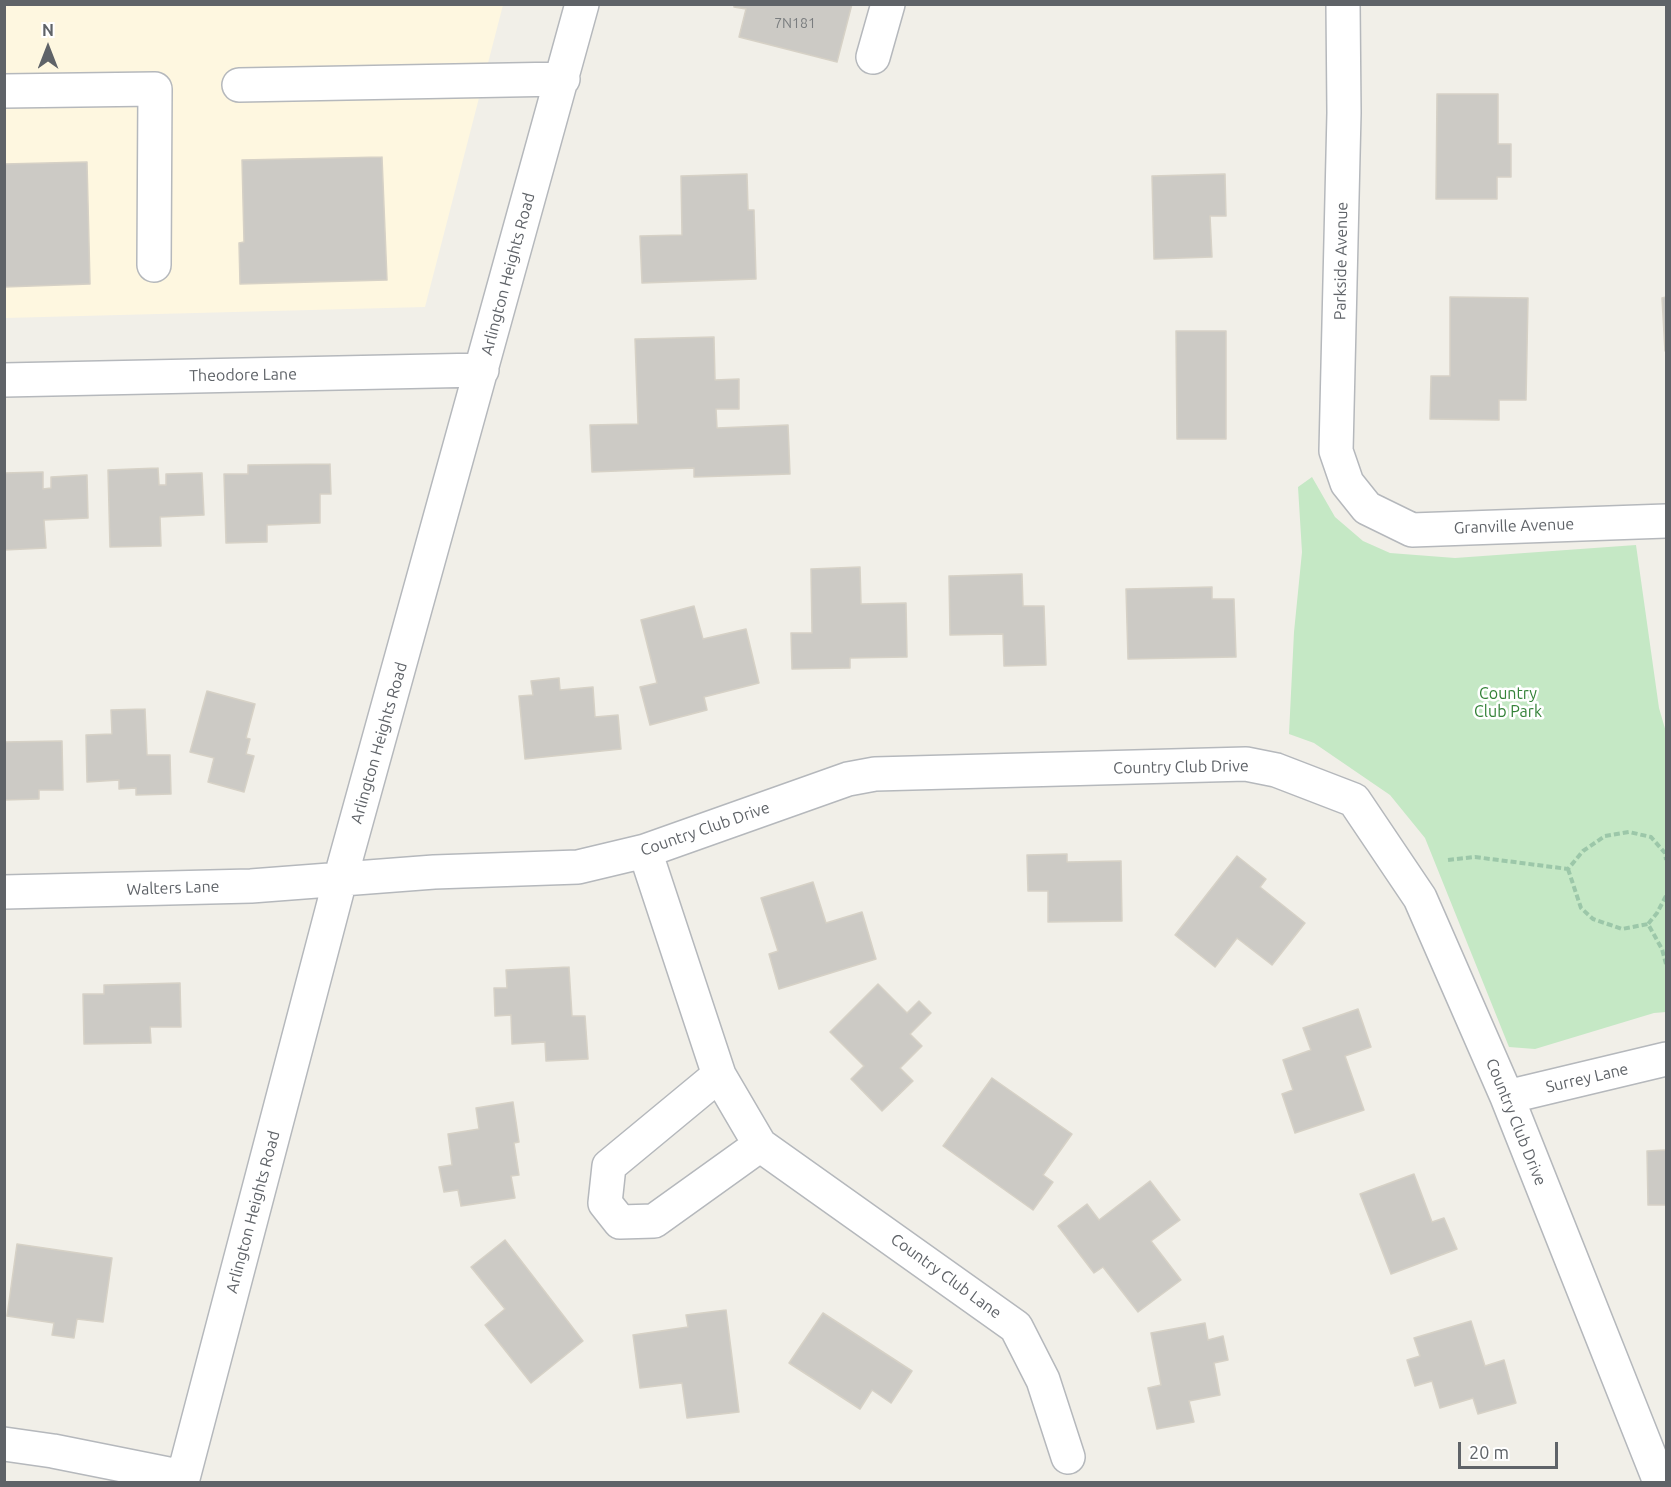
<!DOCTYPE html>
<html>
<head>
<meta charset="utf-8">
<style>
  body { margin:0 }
  #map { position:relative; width:1671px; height:1487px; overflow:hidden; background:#f1efe8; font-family:Ubuntu,sans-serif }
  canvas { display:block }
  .frame { position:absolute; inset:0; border:6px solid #5f6368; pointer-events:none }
  .north { position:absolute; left:18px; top:18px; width:60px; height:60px; -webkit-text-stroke:4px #fff; paint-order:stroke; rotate:0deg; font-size:16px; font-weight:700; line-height:24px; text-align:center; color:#5f6368 }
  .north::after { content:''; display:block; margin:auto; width:21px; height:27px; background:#5f6368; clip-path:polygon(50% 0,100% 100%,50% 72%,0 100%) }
  .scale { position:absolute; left:1458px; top:1442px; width:100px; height:27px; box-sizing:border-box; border:3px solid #5f6368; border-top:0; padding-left:8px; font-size:18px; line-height:21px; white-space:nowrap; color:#5f6368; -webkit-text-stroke:4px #fff; paint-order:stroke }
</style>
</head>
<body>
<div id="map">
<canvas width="1671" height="1487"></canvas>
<div class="frame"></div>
<div class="north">N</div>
<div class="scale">20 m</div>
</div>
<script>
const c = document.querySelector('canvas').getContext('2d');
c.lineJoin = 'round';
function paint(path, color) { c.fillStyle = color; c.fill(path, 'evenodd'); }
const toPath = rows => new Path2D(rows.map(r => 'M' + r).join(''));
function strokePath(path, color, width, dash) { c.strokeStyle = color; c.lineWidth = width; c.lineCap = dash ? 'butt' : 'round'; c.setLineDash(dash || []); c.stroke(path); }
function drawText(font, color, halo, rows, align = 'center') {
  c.font = font + ' Ubuntu,sans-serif'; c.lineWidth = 5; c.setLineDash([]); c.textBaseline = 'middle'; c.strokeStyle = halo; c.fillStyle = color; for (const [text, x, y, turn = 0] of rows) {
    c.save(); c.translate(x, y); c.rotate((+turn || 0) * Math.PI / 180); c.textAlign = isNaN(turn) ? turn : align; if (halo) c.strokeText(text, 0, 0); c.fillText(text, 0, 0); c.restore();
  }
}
const commercial = toPath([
  [4,5,503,5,425,307,5,318]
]);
const green = toPath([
  [1312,477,1335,517,1363,541,1390,553,1455,558,1636,545,1659,708,1666,732,1666,1012,1654,1013,1535,1049,1509,1047,1425,838,1390,795,1314,743,1289,734,1294,632,1302,552,1298,487]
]);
const building = toPath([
  [734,4,852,4,837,62,739,37,746,9,734,7,734,4],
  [1437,94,1498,94,1498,144,1511,144,1511,177,1497,177,1497,199,1436,199,1437,94],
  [382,157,387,280,240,284,239,243,244,242,242,160,382,157],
  [87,162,90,284,4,287,4,164,87,162],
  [747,174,748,210,754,210,756,279,642,283,640,236,682,235,681,176,747,174],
  [1225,174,1226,216,1210,216,1212,257,1154,259,1152,176,1225,174],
  [1450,297,1528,298,1526,400,1499,400,1499,420,1430,419,1431,376,1450,376,1450,297],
  [1666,297,1666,351,1665,351,1662,298,1666,297],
  [1176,331,1226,331,1226,439,1177,439,1176,331],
  [714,337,715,380,739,379,739,409,716,409,717,428,788,425,790,474,694,477,694,468,592,472,590,425,638,424,635,339,714,337],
  [330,464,331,494,320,494,320,523,267,525,267,542,226,543,224,474,248,474,248,465,330,464],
  [158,468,159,485,166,485,166,474,202,473,204,515,160,517,161,546,110,547,108,470,158,468],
  [43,472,43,489,51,488,51,477,87,475,88,518,44,520,46,548,4,550,4,473,43,472],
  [860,567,861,604,906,603,907,657,850,658,850,668,792,669,791,633,812,633,811,569,860,567],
  [1022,574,1023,606,1044,606,1046,665,1004,666,1003,634,950,635,949,576,1022,574],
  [1212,587,1212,599,1234,599,1236,657,1128,659,1126,589,1212,587],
  [694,606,703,639,746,629,759,683,704,697,707,710,650,725,640,687,657,683,641,620,694,606],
  [559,678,560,690,593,687,595,717,618,715,621,749,525,759,519,696,533,695,531,681,559,678],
  [207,691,255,704,246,738,250,739,246,754,254,756,244,792,208,782,214,758,190,752,207,691],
  [145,709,147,755,170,755,171,794,136,795,136,788,119,789,119,780,87,782,86,735,112,734,111,710,145,709],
  [62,741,63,790,39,790,39,799,4,800,4,742,62,741],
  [1067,854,1067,862,1121,861,1122,921,1048,922,1048,891,1028,891,1027,855,1067,854],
  [1237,856,1266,879,1260,887,1305,923,1272,965,1237,938,1215,967,1175,935,1237,856],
  [813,882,826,923,862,912,876,959,779,989,769,954,778,951,761,898,813,882],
  [569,967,572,1016,585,1016,588,1059,546,1061,545,1042,512,1044,511,1015,495,1016,494,988,507,988,506,970,569,967],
  [180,983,181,1027,150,1027,151,1043,84,1044,83,994,104,994,104,985,180,983],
  [878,984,907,1013,919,1001,931,1013,910,1034,922,1046,900,1068,913,1081,882,1111,851,1079,864,1066,830,1032,878,984],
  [1358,1009,1371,1047,1345,1056,1364,1110,1295,1133,1282,1094,1293,1090,1283,1060,1311,1050,1303,1028,1358,1009],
  [992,1078,1072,1134,1043,1175,1053,1182,1033,1210,943,1146,992,1078],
  [513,1102,519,1142,514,1143,519,1175,511,1176,515,1198,461,1206,458,1190,444,1192,439,1167,452,1165,448,1134,479,1129,476,1108,513,1102],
  [1666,1150,1666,1205,1648,1205,1647,1151,1666,1150],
  [1414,1174,1432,1222,1444,1218,1457,1249,1391,1274,1360,1194,1414,1174],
  [1150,1181,1180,1220,1151,1241,1181,1280,1138,1312,1103,1267,1094,1273,1058,1226,1087,1204,1099,1220,1150,1181],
  [505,1240,583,1341,531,1383,485,1325,505,1309,471,1267,505,1240],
  [17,1244,112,1258,103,1322,77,1319,74,1338,52,1335,54,1323,7,1316,17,1244],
  [726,1310,739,1412,687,1418,682,1383,640,1388,633,1335,688,1327,686,1315,726,1310],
  [823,1313,912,1371,891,1403,872,1390,860,1409,789,1363,823,1313],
  [1471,1321,1485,1366,1504,1360,1516,1403,1478,1414,1473,1398,1440,1408,1432,1381,1415,1386,1407,1360,1420,1356,1414,1338,1471,1321],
  [1205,1323,1208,1340,1223,1336,1228,1360,1214,1363,1220,1395,1189,1401,1194,1422,1157,1429,1148,1388,1161,1385,1151,1333,1205,1323]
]);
const path = toPath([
  [1448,860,1475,857,1568,869,1583,851,1605,836,1629,832,1651,837,1665,853,1666,860],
  [1568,869,1581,908,1593,919,1622,929,1648,924],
  [1666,896,1657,913,1648,924,1662,949,1666,964]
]);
const minor = toPath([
  [1343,4,1344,113,1336,451,1347,483,1367,508,1412,530,1666,521],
  [873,57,888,4],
  [239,85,563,79],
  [4,91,155,89,154,265],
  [4,380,482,370],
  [645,851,719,1075,760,1145,1016,1327,1043,1380,1068,1457],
  [4,892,251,886,434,872,578,867,645,851,848,779,875,774,1246,764,1276,770,1354,800,1420,898,1507,1097,1660,1482],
  [719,1075,609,1166,605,1203,620,1222,654,1221,760,1145],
  [1507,1097,1666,1059],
  [4,1444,53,1451,183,1477],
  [182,1482,340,880,582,4]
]);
const numberNames = [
  ["7N181",795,23]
];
const streetNames = [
  ["Parkside Avenue",1341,261,-89],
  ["Arlington Heights Road",508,274,-75],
  ["Theodore Lane",243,375,-1],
  ["Granville Avenue",1514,526,-2],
  ["Arlington Heights Road",379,743,-74],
  ["Country Club Drive",1181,767,-1],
  ["Country Club Drive",705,829,-19],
  ["Walters Lane",173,888,-2],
  ["Surrey Lane",1587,1078,-13],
  ["Country Club Drive",1516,1122,68],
  ["Arlington Heights Road",253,1212,-75],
  ["Country Club Lane",946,1276,36]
];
const parkNames = [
  ["Country",1508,694],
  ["Club Park",1508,712]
];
paint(commercial, '#fef7e0');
paint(green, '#c5e8c5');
paint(building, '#cccac5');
strokePath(building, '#d6d1c6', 1.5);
strokePath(minor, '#b5b8bc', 36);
strokePath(path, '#9cc7a9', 4, [6, 3]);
strokePath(minor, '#fff', 33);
drawText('14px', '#7a7d7f', null, numberNames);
drawText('16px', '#5f6368', '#fff', streetNames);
drawText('16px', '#348238', '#fff', parkNames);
</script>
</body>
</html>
